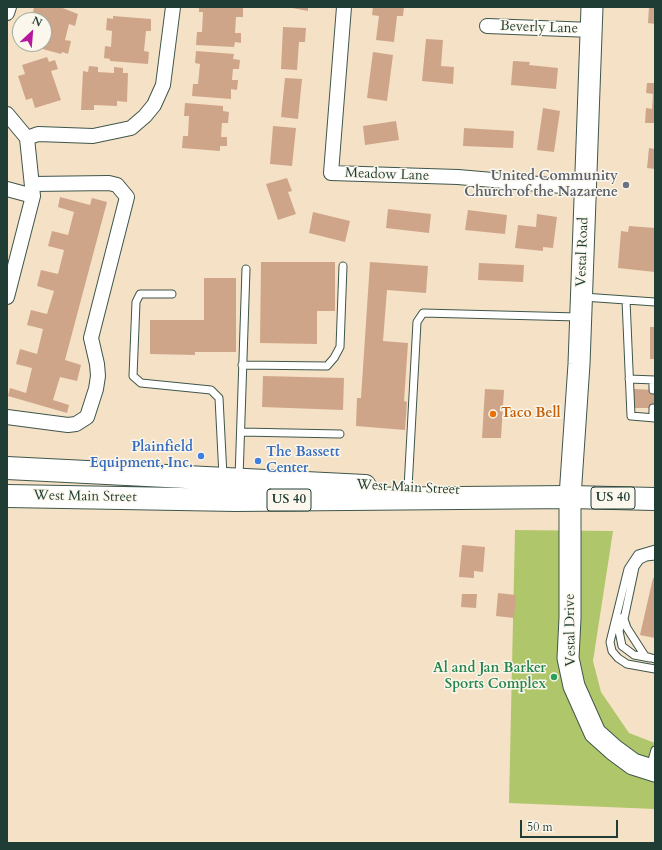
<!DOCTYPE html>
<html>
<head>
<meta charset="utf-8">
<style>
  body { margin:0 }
  #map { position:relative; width:662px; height:850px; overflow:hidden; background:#f5e1c6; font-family:Cardo,serif }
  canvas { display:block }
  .frame { position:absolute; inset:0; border:8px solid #1f3d34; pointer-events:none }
  .north { position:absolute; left:12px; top:12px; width:40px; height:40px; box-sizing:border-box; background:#fbf7ec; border:1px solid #a3ada2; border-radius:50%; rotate:26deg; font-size:11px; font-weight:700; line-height:16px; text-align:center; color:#1f3d34 }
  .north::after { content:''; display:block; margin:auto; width:14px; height:18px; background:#b5179e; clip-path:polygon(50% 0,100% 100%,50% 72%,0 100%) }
  .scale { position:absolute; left:520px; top:820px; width:98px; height:18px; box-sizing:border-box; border:2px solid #1f3d34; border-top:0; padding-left:5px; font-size:12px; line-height:14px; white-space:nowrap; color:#1f3d34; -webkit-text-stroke:3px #fbf7ec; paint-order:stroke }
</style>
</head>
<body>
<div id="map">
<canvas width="662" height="850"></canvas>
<div class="frame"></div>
<div class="north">N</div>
<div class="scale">50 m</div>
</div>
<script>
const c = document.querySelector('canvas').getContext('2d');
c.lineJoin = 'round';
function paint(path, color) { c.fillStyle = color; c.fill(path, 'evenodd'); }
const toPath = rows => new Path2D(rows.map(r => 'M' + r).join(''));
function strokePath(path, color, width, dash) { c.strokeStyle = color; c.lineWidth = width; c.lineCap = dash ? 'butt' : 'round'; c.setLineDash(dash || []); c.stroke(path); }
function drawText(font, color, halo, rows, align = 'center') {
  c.font = font + ' Cardo,serif'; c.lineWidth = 3; c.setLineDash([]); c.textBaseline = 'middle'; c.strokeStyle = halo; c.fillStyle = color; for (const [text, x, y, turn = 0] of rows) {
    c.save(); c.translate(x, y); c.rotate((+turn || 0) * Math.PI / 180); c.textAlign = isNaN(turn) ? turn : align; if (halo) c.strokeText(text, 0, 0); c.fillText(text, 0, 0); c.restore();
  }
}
const green = toPath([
  [515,530,613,531,593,661,601,692,629,733,655,743,655,809,509,803]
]);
const building = toPath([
  [34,7,60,7,78,14,75,26,69,24,65,40,71,41,68,54,62,52,61,54,24,44,44,44,44,20,36,20,37,14,33,12],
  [199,7,243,8,243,17,236,17,235,33,241,33,241,43,235,42,234,47,196,45,197,32,202,32,203,12,199,12],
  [287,7,308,7,308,11],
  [373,7,404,7,403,16,397,16,394,42,376,40,379,16,372,15],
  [649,7,655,7,655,24,648,23],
  [113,16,151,19,151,31,146,31,144,51,149,52,148,64,110,61,110,59,104,58,105,46,111,47,112,31,106,30,107,18,113,19],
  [283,27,306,28,305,42,299,42,297,70,281,69],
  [426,39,443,40,441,66,454,67,453,84,422,81],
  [196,51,234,54,233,59,240,60,239,69,233,69,232,80,238,80,237,90,231,89,231,99,192,96,193,84,198,84,200,64,195,63],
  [373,52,393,55,387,101,367,98],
  [47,57,49,62,55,60,58,69,51,71,61,100,35,108,32,98,26,100,18,76,25,74,22,65],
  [513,61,530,62,529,65,558,68,556,89,511,85],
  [89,66,98,67,98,72,114,73,114,67,123,68,123,73,128,73,127,102,117,101,117,106,94,105,94,110,81,110,83,71,88,72],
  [285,78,302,79,298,119,281,117],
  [647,83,655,83,655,123,645,123,646,108,652,109,653,94,646,93],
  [185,103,223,106,223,111,229,112,228,123,222,123,221,137,227,137,227,146,220,146,220,151,182,148,183,136,188,136,189,116,184,116],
  [543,108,560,111,554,152,537,150],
  [396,121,399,140,365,145,363,126],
  [273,126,296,128,292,166,270,164],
  [464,128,514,131,513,148,463,146],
  [649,148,655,149,655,169,647,168],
  [287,178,292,191,288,192,296,214,278,220,266,184],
  [60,197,90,205,92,198,107,202,65,360,81,365,77,381,60,377,53,400,69,405,67,413,8,396,10,388,26,393,32,368,16,364,20,349,37,354,43,329,27,325,31,310,47,314,54,291,37,286,41,270,58,274,64,250,48,246,52,231,68,235,74,212,58,207],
  [388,209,431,214,429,233,386,228],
  [468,210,507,215,505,234,465,230],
  [313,212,350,221,345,242,309,233],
  [537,214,557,217,553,248,543,247,543,251,515,248,518,225,536,227],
  [629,226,655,228,655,272,618,268,621,231,628,232],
  [261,262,335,262,335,311,317,311,317,344,260,343],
  [370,262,428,266,426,293,387,290,383,341,408,343,404,401,407,402,405,430,356,426,357,398,361,398],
  [479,263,524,265,523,282,478,280],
  [204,278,236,278,236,352,195,352,195,355,150,354,150,320,204,320],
  [650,327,655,327,655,359,650,359],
  [263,376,344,378,343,410,262,407],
  [485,389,504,390,501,438,482,438],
  [634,389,655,390,655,408,634,408],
  [462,545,485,547,483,572,474,571,474,578,459,577],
  [653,578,655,578,655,638,640,635],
  [498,593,516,595,514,618,496,616],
  [462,594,477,594,476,608,461,607]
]);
const lane = toPath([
  [172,294,140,294,136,302,133,376,141,383,211,390,219,398,223,476],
  [583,297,655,302],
  [626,300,631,416,655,418],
  [242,365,327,366,334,358,340,347,343,266],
  [629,379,655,380],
  [653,390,653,380],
  [653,408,653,418],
  [241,432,340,434],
  [239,478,246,269],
  [408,488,417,322,423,313,578,317],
  [655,549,638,554,628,569,610,642,612,651,618,658,627,664,655,669],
  [655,556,646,557,640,560,635,567,624,619,627,628,645,656,655,659],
  [623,617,619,631,622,646,634,655,650,658],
  [650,767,655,750]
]);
const street = toPath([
  [344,7,331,173,458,177,585,188],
  [7,13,9,7],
  [487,26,592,30],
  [7,114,27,138,33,196,7,297],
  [27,138,38,134,93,136,131,128,145,116,154,105,163,85,173,7],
  [7,189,33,196],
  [7,417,68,425,76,424,87,417,96,389,98,376,97,364,91,338,127,197,117,185,109,183,32,184]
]);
const secondary = toPath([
  [592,7,579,364,570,497,570,618,568,658,574,686,595,733,614,750,633,764,655,771]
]);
const primary = toPath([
  [7,468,365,486],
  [7,496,236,500,570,497,655,499]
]);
const markers = [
  [626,185,4,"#6b7280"],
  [493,414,4,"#e8710a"],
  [201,456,4,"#3f7fe0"],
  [258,461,4,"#3f7fe0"],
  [554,677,4,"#2e9e5b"]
];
const shields = [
  [613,498,44],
  [289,500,44]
];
const shieldNames = [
  ["US 40",613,498],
  ["US 40",289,500]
];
const streetNames = [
  ["Beverly Lane",539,28,2],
  ["Meadow Lane",387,175,2],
  ["Vestal Road",583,252,-88],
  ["West Main Street",408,488,3],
  ["West Main Street",85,497,1],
  ["Vestal Drive",571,630,-91]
];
const worshipNames = [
  ["United Community",618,177],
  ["Church of the Nazarene",618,193]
];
const foodNames = [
  ["Taco Bell",501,414]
];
const shopNames = [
  ["Plainfield",193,448],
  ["Equipment, Inc.",193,464],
  ["The Bassett",266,453,"left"],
  ["Center",266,469,"left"]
];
const leisureNames = [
  ["Al and Jan Barker",546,669],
  ["Sports Complex",546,685]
];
paint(green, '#b0c66a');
paint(building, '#cfa58a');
strokePath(lane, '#3f564a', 9);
strokePath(street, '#3f564a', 16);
strokePath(secondary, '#3f564a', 23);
strokePath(primary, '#3f564a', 24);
strokePath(lane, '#fff', 7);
strokePath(street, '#fff', 14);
strokePath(secondary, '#fff', 21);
strokePath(primary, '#fff', 22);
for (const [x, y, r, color] of markers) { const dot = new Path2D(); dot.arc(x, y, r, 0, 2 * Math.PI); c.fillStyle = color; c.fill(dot); strokePath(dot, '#fbf7ec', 1.5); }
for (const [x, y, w] of shields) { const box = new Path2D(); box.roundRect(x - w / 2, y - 11, w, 22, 3); c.fillStyle = '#fbf7ec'; c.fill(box); strokePath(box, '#1f3d34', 1); }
drawText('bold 13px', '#1f3d34', null, shieldNames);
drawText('14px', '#1f3d34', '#fbf7ec', streetNames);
drawText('bold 14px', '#5b616d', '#fbf7ec', worshipNames, 'right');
drawText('bold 14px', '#c56008', '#fbf7ec', foodNames, 'left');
drawText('bold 14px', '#366cbe', '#fbf7ec', shopNames, 'right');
drawText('bold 14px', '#27864d', '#fbf7ec', leisureNames, 'right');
</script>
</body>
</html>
